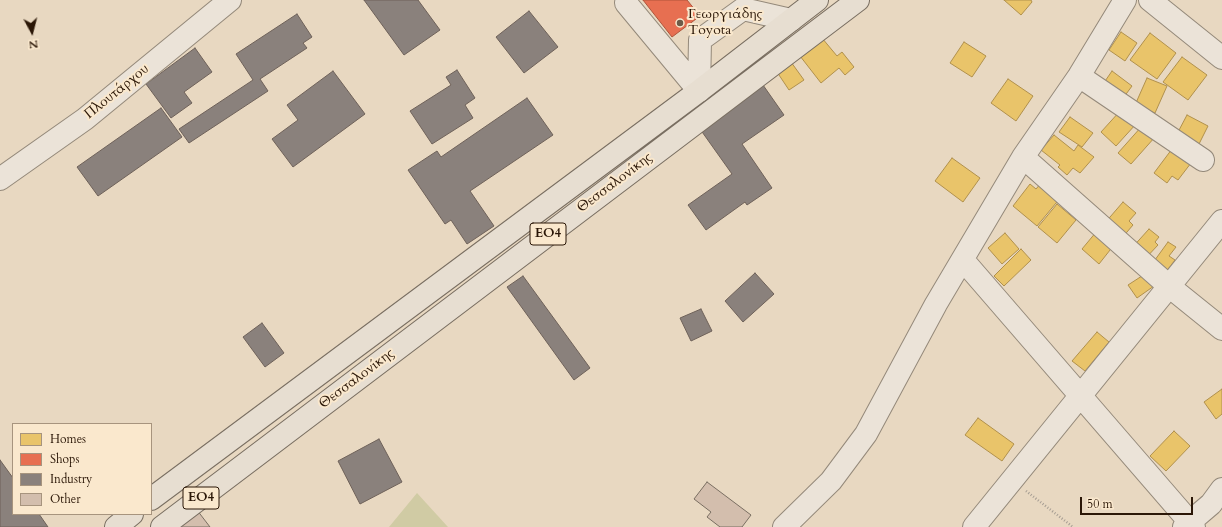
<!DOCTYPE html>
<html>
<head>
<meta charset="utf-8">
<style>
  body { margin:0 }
  #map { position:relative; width:1222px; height:527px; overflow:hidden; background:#e8d8c1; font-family:Cardo,serif }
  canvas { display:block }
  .legend { position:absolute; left:12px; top:423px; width:140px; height:92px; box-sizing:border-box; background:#fae8cd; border:1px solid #a7947e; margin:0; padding:5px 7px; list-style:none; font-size:12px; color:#2b1707 }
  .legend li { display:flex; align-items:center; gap:8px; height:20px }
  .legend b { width:20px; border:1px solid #a7947e }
  .north { position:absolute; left:12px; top:12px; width:40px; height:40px; -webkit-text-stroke:3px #fae8cd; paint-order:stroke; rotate:173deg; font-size:11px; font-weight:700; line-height:16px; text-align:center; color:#2b1707 }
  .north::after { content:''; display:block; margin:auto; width:14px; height:18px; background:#2b1707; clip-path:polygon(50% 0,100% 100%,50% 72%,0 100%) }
  .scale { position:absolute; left:1080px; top:497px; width:113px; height:18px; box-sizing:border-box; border:2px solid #2b1707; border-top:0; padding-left:5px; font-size:12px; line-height:14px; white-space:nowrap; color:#2b1707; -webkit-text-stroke:3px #fae8cd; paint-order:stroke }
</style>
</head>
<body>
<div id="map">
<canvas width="1222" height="527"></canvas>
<ul class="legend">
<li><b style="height:11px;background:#e9c46a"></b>Homes</li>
<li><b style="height:11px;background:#e76f51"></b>Shops</li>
<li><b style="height:11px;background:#8a817c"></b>Industry</li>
<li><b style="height:11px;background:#d3bead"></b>Other</li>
</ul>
<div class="north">N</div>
<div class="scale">50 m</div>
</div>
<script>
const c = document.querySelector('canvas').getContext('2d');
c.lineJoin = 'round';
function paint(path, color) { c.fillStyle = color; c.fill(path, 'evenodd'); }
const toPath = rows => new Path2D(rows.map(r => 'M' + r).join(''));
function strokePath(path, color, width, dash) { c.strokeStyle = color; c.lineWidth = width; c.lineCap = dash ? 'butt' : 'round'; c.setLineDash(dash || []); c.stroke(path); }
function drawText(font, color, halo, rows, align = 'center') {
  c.font = font + ' Cardo,serif'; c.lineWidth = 4; c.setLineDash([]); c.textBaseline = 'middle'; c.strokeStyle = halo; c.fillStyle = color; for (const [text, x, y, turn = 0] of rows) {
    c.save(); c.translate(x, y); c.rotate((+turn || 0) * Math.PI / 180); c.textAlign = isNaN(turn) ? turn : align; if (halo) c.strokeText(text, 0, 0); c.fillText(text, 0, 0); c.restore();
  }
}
const green = toPath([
  [417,493,448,527,389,527]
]);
const homes = toPath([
  [1004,0,1031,0,1032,2,1021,15,1004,0],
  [1121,32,1137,43,1125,61,1109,50,1121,32],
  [1150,33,1176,53,1157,79,1130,60,1150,33],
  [822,38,837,56,842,52,854,67,845,75,839,68,821,83,800,56,822,38],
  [964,42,986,56,972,77,950,63,964,42],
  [1182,57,1207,75,1188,100,1163,82,1182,57],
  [791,62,804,80,789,90,777,72,791,62],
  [1112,71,1132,86,1121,101,1101,87,1112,71],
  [1147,78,1167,86,1155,113,1135,105,1147,78],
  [1008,79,1033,96,1016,121,991,103,1008,79],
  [1121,110,1136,124,1116,146,1101,132,1121,110],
  [1187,115,1208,126,1198,146,1177,134,1187,115],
  [1070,117,1093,133,1082,147,1059,132,1070,117],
  [1142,126,1155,137,1131,164,1118,153,1142,126],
  [1054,135,1074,151,1078,145,1094,157,1080,173,1073,168,1067,175,1058,167,1060,165,1041,150,1054,135],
  [1172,149,1191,163,1178,180,1172,176,1167,183,1154,173,1172,149],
  [952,158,980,178,963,202,935,181,952,158],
  [1042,182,1061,197,1037,226,1013,206,1030,184,1036,189,1042,182],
  [1123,202,1136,213,1129,221,1133,225,1121,239,1104,224,1123,202],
  [1057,204,1076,220,1057,243,1038,227,1057,204],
  [1149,229,1159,237,1155,242,1158,245,1143,261,1130,250,1149,229],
  [1097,231,1114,245,1099,264,1082,249,1097,231],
  [1005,233,1019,249,1002,264,988,248,1005,233],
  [1168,242,1176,247,1169,256,1175,260,1165,273,1152,264,1168,242],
  [1021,249,1031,260,1004,286,994,276,1021,249],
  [1145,274,1154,286,1137,298,1128,285,1145,274],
  [1097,332,1109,342,1085,371,1072,361,1097,332],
  [1222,389,1222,414,1216,419,1204,402,1222,389],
  [978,418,1014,444,1002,461,965,435,978,418],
  [1174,431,1190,446,1166,471,1150,456,1174,431]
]);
const shops = toPath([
  [643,0,687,0,700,16,672,37,643,0]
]);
const industry = toPath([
  [364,0,418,0,440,30,404,55,364,0],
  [529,11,558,47,524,73,496,37,529,11],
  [297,14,312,37,303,43,307,48,260,79,268,91,189,143,179,129,253,80,236,54,297,14],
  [195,48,212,72,184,92,192,103,171,118,146,84,195,48],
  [457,70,475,98,465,105,473,118,432,144,410,111,451,85,446,77,457,70],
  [333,71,365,114,293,167,272,139,298,120,287,105,333,71],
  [763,85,784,115,742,144,772,188,747,205,745,202,706,230,688,205,732,174,700,129,763,85],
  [527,98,553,135,470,191,494,226,467,244,451,220,445,224,408,170,437,151,441,157,527,98],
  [161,108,182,137,98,196,77,167,161,108],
  [755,273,774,294,743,322,725,301,755,273],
  [523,276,590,368,574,380,507,287,523,276],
  [701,309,712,331,691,341,680,318,701,309],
  [262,323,284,353,265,367,243,337,262,323],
  [379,439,402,482,360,504,338,461,379,439],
  [0,460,13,478,13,514,39,514,48,527,0,527,0,460]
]);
const building = toPath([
  [707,482,751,515,742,527,720,527,707,517,711,512,694,499,707,482],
  [197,510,210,527,175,527,197,510]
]);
const path = toPath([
  [1026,491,1073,527]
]);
const minor = toPath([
  [1150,0,1222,58],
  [626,3,699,91],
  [1079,76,1203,160],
  [699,91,700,40,743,9,791,20],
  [1023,157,1170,287,1222,329],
  [0,179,85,119,230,0],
  [963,260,1194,527],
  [784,527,831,481,866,434,936,304,1023,157,1079,76,1125,0],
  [974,527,1222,221],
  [1184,527,1211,504,1222,489]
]);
const major = toPath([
  [151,499,699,91,817,0],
  [116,527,132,514],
  [162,527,858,0]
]);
const markers = [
  [680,23,4,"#6d5b48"]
];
const shields = [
  [548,234,36],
  [201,498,36]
];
const shieldNames = [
  ["ΕΟ4",548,234],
  ["ΕΟ4",201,498]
];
const poiNames = [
  ["Γεωργιάδης",688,15],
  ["Toyota",688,31]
];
const streetNames = [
  ["Πλουτάρχου",117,92,-39],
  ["Θεσσαλονίκης",615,183,-37],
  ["Θεσσαλονίκης",357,379,-37]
];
paint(green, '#d0cba4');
paint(homes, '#e9c46a');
strokePath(homes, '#b0904c', 1);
paint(shops, '#e76f51');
strokePath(shops, '#af553b', 1);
paint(industry, '#8a817c');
strokePath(industry, '#6e6159', 1);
paint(building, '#d3bead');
strokePath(building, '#796e61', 1);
strokePath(minor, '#94897a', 24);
strokePath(major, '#796e61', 24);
strokePath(path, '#a69d93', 2.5, [1, 2]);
strokePath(minor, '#ebe3d8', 22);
strokePath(major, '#e7ded1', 22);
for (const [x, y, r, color] of markers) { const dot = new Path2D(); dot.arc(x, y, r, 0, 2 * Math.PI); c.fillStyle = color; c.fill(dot); strokePath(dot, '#fae8cd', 1.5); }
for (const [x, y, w] of shields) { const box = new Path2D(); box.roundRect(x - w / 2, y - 11, w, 22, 3); c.fillStyle = '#fae8cd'; c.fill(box); strokePath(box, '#2b1707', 1); }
drawText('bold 13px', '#2b1707', null, shieldNames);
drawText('14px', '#2b1707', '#fae8cd', poiNames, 'left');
drawText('14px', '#2b1707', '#fae8cd', streetNames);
</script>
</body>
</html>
